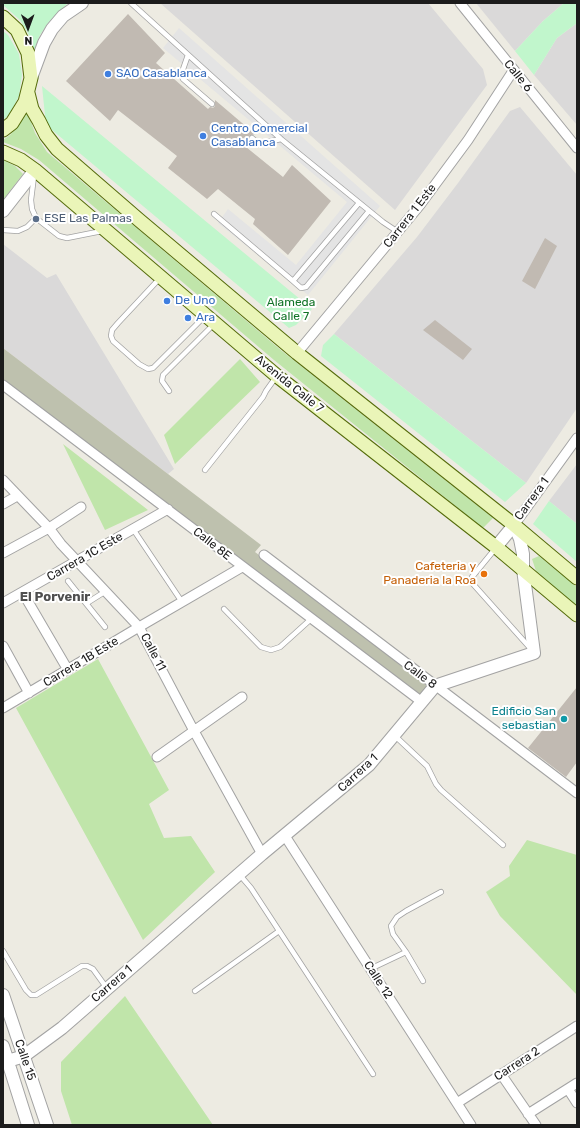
<!DOCTYPE html>
<html>
<head>
<meta charset="utf-8">
<style>
  body { margin:0 }
  #map { position:relative; width:580px; height:1128px; overflow:hidden; background:#edebe2; font-family:Rubik,sans-serif }
  canvas { display:block }
  .frame { position:absolute; inset:0; border:4px solid #1c1c1c; pointer-events:none }
  .north { position:absolute; left:8px; top:8px; width:40px; height:40px; -webkit-text-stroke:3px #fff; paint-order:stroke; rotate:179deg; font-size:11px; font-weight:700; line-height:16px; text-align:center; color:#1c1c1c }
  .north::after { content:''; display:block; margin:auto; width:14px; height:18px; background:#1c1c1c; clip-path:polygon(50% 0,100% 100%,50% 72%,0 100%) }
</style>
</head>
<body>
<div id="map">
<canvas width="580" height="1128"></canvas>
<div class="frame"></div>
<div class="north">N</div>
</div>
<script>
const c = document.querySelector('canvas').getContext('2d');
c.lineJoin = 'round';
function paint(path, color) { c.fillStyle = color; c.fill(path, 'evenodd'); }
const toPath = rows => new Path2D(rows.map(r => 'M' + r).join(''));
function strokePath(path, color, width, dash) { c.strokeStyle = color; c.lineWidth = width; c.lineCap = dash ? 'butt' : 'round'; c.setLineDash(dash || []); c.stroke(path); }
function drawText(font, color, halo, rows, align = 'center') {
  c.font = font + ' Rubik,sans-serif'; c.lineWidth = 4; c.setLineDash([]); c.textBaseline = 'middle'; c.strokeStyle = halo; c.fillStyle = color; for (const [text, x, y, turn = 0] of rows) {
    c.save(); c.translate(x, y); c.rotate((+turn || 0) * Math.PI / 180); c.textAlign = isNaN(turn) ? turn : align; if (halo) c.strokeText(text, 0, 0); c.fillText(text, 0, 0); c.restore();
  }
}
const residential = toPath([
  [160,3,428,3,483,69,487,85,395,210],
  [476,3,564,3,543,21,515,51],
  [577,23,577,125,534,75,557,38],
  [520,107,577,175,577,408,526,483,334,334,417,237,458,183,510,111],
  [3,244,47,278,56,274,174,469,168,474,3,348],
  [577,464,577,524,549,501]
]);
const construction = toPath([
  [3,348,261,545,255,552,430,685,421,697,3,380]
]);
const grass = toPath([
  [27,111,35,133,47,152,282,351,493,518,483,528,274,360,39,160,21,149,3,142,3,140,10,135,16,128],
  [3,160,15,166,23,174,3,200],
  [240,359,260,382,175,464,164,435],
  [63,444,148,510,105,530],
  [539,556,577,587,577,606,536,571,532,559],
  [98,659,169,790,149,804,164,838,191,836,215,872,143,940,16,708],
  [527,840,577,855,577,995,500,916,486,892,510,876,509,866],
  [125,996,213,1125,72,1125,61,1091,61,1062]
]);
const park = toPath([
  [3,3,68,3,48,23,40,35,34,51,28,33,20,20,3,5],
  [564,3,577,3,577,23,557,38,534,75,515,51,543,21],
  [3,31,8,35,19,54,22,75,19,96,9,115,3,120],
  [42,86,312,309,296,325,289,328,46,125],
  [334,334,526,483,505,502,321,356,323,345],
  [549,501,577,524,577,562,533,524]
]);
const parking = toPath([
  [179,28,380,206,308,295,218,223,228,209,296,265,347,202,163,48]
]);
const building = toPath([
  [128,14,165,53,156,63,208,109,210,107,213,108,215,106,215,100,255,134,249,136,248,139,250,141,246,147,283,177,292,165,331,201,288,255,253,224,255,219,218,189,207,199,168,168,177,156,118,110,110,121,66,81],
  [545,238,557,246,535,289,522,281],
  [435,320,472,349,463,360,423,330],
  [577,687,577,762,566,777,528,748]
]);
const service = toPath([
  [131,3,281,139,383,222,398,232],
  [188,55,181,75,183,79,212,104],
  [252,138,259,144,281,139],
  [34,176,31,200,32,209,36,218,59,236,67,238,102,231],
  [359,203,293,281,301,288,306,287,369,211],
  [214,214,293,281],
  [3,230,18,231,27,227,36,218],
  [160,278,118,323,112,330,111,336,113,341,139,364,148,369,153,368,205,316],
  [169,391,162,381,163,375,214,324],
  [205,470,263,397,266,391,276,377],
  [133,529,182,602],
  [495,549,472,577,472,581,473,584,531,649],
  [68,581,105,627],
  [87,603,106,591],
  [224,609,261,647,271,650,280,647,311,619],
  [394,735,427,766,436,784,441,790,503,845],
  [239,874,251,888,373,1074],
  [3,951,26,990,31,995,36,995,82,966,87,966,93,969,106,987],
  [370,969,406,952],
  [423,981,406,952,393,934,391,926,397,917,406,911,441,892],
  [195,991,279,931]
]);
const minor = toPath([
  [460,3,577,148],
  [297,353,420,205,468,140,513,71],
  [3,385,422,702],
  [3,480,49,528,61,544,139,627,194,731,262,854],
  [3,504,17,496],
  [514,525,577,438],
  [3,553,49,528,81,507],
  [264,555,577,793],
  [23,593,68,670],
  [3,603,168,509],
  [3,646,29,693],
  [3,708,139,627,242,567],
  [157,757,242,697],
  [285,836,471,1125],
  [501,1074,536,1125],
  [568,1089,577,1103],
  [457,1103,577,1026],
  [528,1114,577,1083]
]);
const tertiary = toPath([
  [31,78,44,43,52,29,63,16,82,3],
  [3,211,35,170],
  [3,995,47,1125],
  [3,1046,28,1125],
  [8,1061,24,1056,62,1028,262,854,369,765,435,686,534,653,523,569,523,554,520,539,514,525,496,547]
]);
const secondary = toPath([
  [3,17,17,30,28,53,31,78,25,102,12,123,3,130],
  [28,93,32,109,39,121,46,135,57,149,139,220,297,353,514,525,577,578],
  [3,152,21,160,35,170,277,376,496,547,577,615]
]);
const markers = [
  [108,74,4,"#3f7fe0"],
  [203,136,4,"#3f7fe0"],
  [36,219,4,"#5c6f8a"],
  [167,301,4,"#3f7fe0"],
  [188,318,4,"#3f7fe0"],
  [484,574,4,"#e8710a"],
  [564,719,4,"#0f9aa8"]
];
const shopNames = [
  ["SAO Casablanca",116,74],
  ["Centro Comercial",211,129],
  ["Casablanca",211,143],
  ["De Uno",175,301],
  ["Ara",196,318]
];
const streetNames = [
  ["Calle 6",518,76,51],
  ["Carrera 1 Este",410,216,-52],
  ["Avenida Calle 7",289,384,39],
  ["Carrera 1",532,499,-54],
  ["Calle 8E",212,544,38],
  ["Carrera 1C Este",85,557,-30],
  ["Calle 11",153,652,62],
  ["Carrera 1B Este",81,662,-31],
  ["Calle 8",420,675,37],
  ["Carrera 1",358,773,-43],
  ["Calle 12",378,980,57],
  ["Carrera 1",112,984,-41],
  ["Calle 15",25,1060,71],
  ["Carrera 2",517,1064,-33]
];
const serviceNames = [
  ["ESE Las Palmas",44,219]
];
const parkNames = [
  ["Alameda",291,303],
  ["Calle 7",291,317]
];
const foodNames = [
  ["Cafeteria y",476,567],
  ["Panaderia la Roa",476,581]
];
const cultureNames = [
  ["Edificio San",556,712],
  ["sebastian",556,726]
];
const neighbourhoodNames = [
  ["El Porvenir",55,597]
];
paint(residential, '#dad9d9');
paint(construction, '#bec1ae');
paint(grass, '#c0e5aa');
paint(park, '#c1f6cc');
paint(parking, '#e4e4e4');
paint(building, '#c1bab2');
strokePath(service, '#a3a3a3', 6);
strokePath(minor, '#a3a3a3', 11);
strokePath(tertiary, '#a3a3a3', 14);
strokePath(secondary, '#556c0b', 15);
strokePath(service, '#fff', 4.5);
strokePath(minor, '#fff', 9);
strokePath(tertiary, '#fff', 12);
strokePath(secondary, '#eaf5b8', 13);
for (const [x, y, r, color] of markers) { const dot = new Path2D(); dot.arc(x, y, r, 0, 2 * Math.PI); c.fillStyle = color; c.fill(dot); strokePath(dot, '#fff', 1.5); }
drawText('12px', '#366cbe', '#fff', shopNames, 'left');
drawText('12px', '#1c1c1c', '#fff', streetNames);
drawText('12px', '#4e5e75', '#fff', serviceNames, 'left');
drawText('12px', '#117326', '#fff', parkNames);
drawText('12px', '#c56008', '#fff', foodNames, 'right');
drawText('12px', '#0d838f', '#fff', cultureNames, 'right');
drawText('bold 13px', '#4f4f4f', '#fff', neighbourhoodNames);
</script>
</body>
</html>
